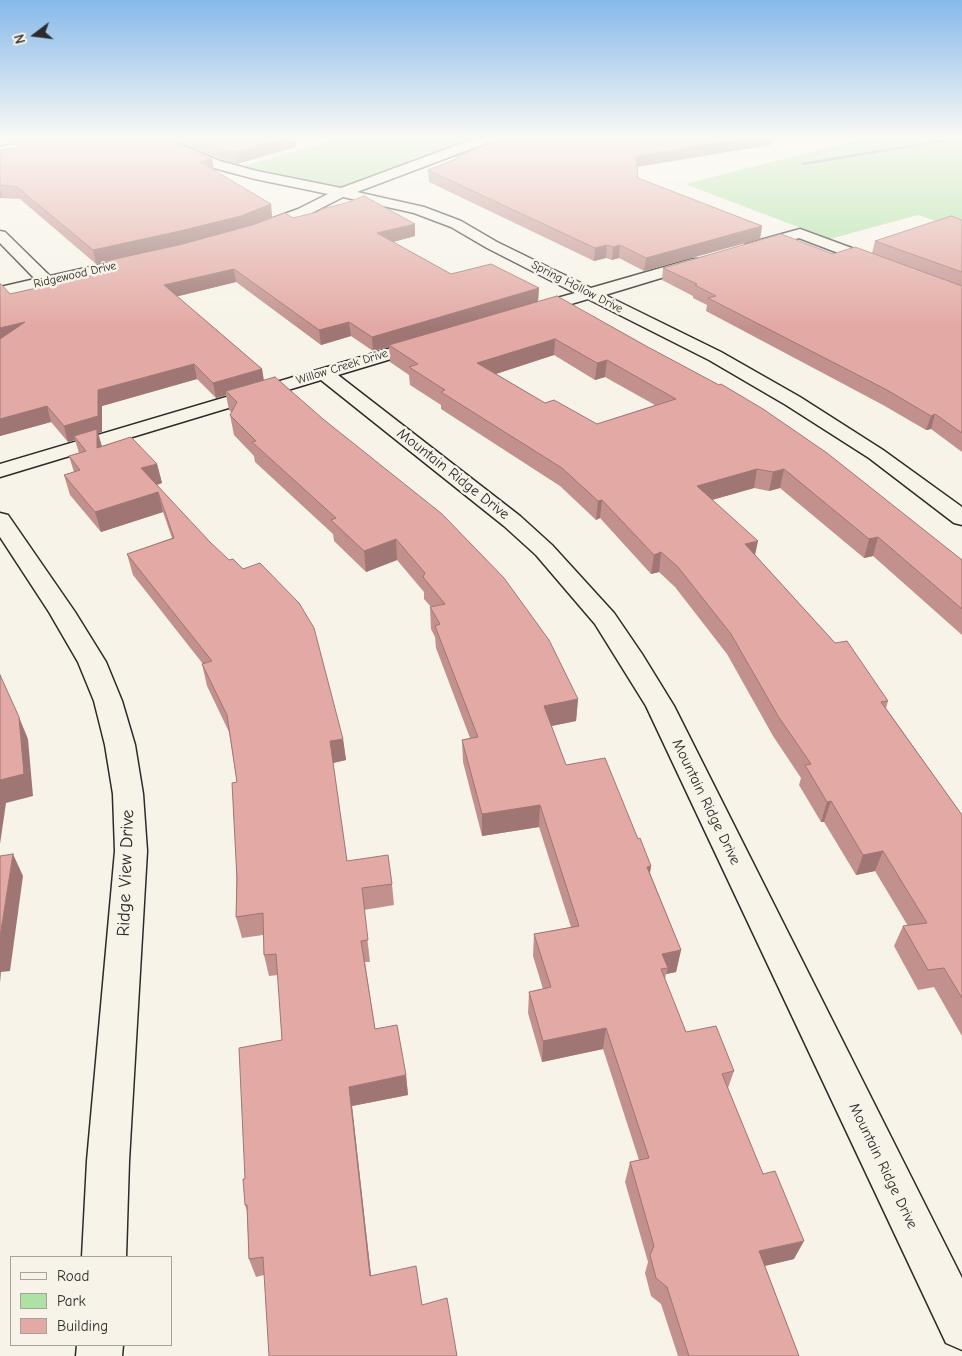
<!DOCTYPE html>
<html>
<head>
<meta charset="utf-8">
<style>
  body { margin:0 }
  #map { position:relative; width:962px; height:1356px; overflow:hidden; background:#f7f3e8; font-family:"Comic Neue",sans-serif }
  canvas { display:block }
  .legend { position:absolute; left:10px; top:1256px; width:162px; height:90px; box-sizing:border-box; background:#f7f3e8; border:1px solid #a5a39c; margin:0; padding:6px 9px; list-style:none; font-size:15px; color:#2b2b2b }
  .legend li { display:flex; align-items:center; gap:10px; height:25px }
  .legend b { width:25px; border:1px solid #a5a39c }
  .north { position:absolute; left:10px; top:10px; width:50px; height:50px; -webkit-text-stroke:4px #f7f3e8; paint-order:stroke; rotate:255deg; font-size:14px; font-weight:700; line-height:20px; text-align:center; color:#2b2b2b }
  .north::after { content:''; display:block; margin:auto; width:18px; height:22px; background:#2b2b2b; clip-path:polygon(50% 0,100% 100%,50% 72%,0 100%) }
</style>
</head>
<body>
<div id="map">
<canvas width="962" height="1356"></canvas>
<ul class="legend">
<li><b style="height:6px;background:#f7f3e8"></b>Road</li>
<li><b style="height:14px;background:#aee1a3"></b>Park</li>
<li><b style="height:14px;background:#e3a9a4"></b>Building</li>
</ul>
<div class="north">N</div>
</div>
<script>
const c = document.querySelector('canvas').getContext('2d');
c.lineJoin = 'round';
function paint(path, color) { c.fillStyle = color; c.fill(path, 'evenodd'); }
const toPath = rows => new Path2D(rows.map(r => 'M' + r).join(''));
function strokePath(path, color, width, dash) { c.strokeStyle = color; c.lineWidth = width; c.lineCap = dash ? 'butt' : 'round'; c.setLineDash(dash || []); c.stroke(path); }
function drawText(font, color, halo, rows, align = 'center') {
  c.font = font + ' "Comic Neue",sans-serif'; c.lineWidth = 5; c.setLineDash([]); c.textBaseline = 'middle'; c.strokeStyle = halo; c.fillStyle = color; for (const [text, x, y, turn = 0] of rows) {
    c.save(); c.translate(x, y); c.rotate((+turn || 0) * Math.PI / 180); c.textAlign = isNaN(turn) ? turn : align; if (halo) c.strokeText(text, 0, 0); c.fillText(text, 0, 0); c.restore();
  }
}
const green = toPath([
  [321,138,488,138,341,193,232,169,331,141],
  [866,138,962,138,962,230,918,215,830,239,685,184]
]);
const stream = toPath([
  [950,138,962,139,804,165,801,163,950,138]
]);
const minor = toPath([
  [0,138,20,138,18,141,0,145,0,138],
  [150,138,165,138,220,161,257,171,341,188,476,138,494,138,492,141,357,192,424,207,461,221,497,242,591,288,692,259,704,259,706,262,704,265,605,295,721,352,800,397,883,450,962,507,962,525,954,523,869,458,786,405,709,360,588,299,531,316,525,315,523,311,525,307,575,293,487,248,451,227,414,213,343,197,308,215,262,232,252,232,250,229,252,226,298,209,328,194,255,179,210,167,165,149,150,138],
  [800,229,887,261,889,264,887,267,875,267,799,238,751,252,746,250,743,247,746,244,800,229],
  [0,231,5,232,50,276,143,255,148,257,151,260,148,263,143,265,0,297,0,287,35,279,0,243,0,231],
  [425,338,431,339,434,343,431,347,338,375,520,516,552,545,614,613,642,654,674,706,962,1278,962,1350,946,1343,646,706,595,624,536,555,504,526,321,380,0,477,0,464,425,338],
  [0,513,8,515,75,612,106,662,122,701,135,745,143,794,147,851,129,1161,126,1257,82,1257,87,1161,115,851,113,794,105,745,94,701,78,662,49,612,0,537,0,513],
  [77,1345,123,1345,122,1356,76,1356,77,1345]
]);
const wall = toPath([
  [7,138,160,138,212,159,214,170,271,204,272,217,248,226,293,218,415,224,415,236,393,242,451,274,539,288,538,301,962,560,962,635,873,556,864,558,780,488,769,491,754,488,712,500,755,555,888,701,886,708,962,815,962,1036,934,987,918,990,894,946,903,926,908,926,875,871,856,875,824,822,821,822,799,785,801,778,773,736,727,654,675,587,659,572,651,574,600,518,596,520,560,486,441,409,441,405,410,385,409,375,390,362,389,347,373,351,351,336,321,345,236,282,177,296,262,369,264,380,578,699,576,721,551,726,566,765,638,839,651,866,650,873,681,950,676,972,666,974,665,980,686,1032,734,1071,728,1088,794,1259,765,1266,799,1356,678,1356,661,1304,651,1296,645,1273,648,1262,625,1182,630,1162,639,1160,603,1049,542,1062,528,1013,529,992,543,989,533,956,534,934,571,927,539,827,482,836,463,762,462,740,470,738,436,648,435,637,431,629,430,607,431,607,424,599,424,592,397,560,366,572,334,541,333,534,255,462,254,456,234,435,230,415,232,413,229,410,226,395,216,398,197,379,102,406,102,432,98,433,102,446,157,464,162,483,157,485,343,739,346,760,333,763,347,861,392,884,394,905,364,910,370,962,365,962,375,1029,406,1075,408,1095,352,1106,371,1276,422,1305,457,1356,264,1275,256,1277,249,1259,247,1211,245,1205,245,1179,282,1040,278,975,269,976,264,955,263,935,242,938,236,917,237,782,229,732,207,686,202,664,203,664,133,575,127,554,172,538,163,512,101,532,70,495,64,475,74,472,69,456,79,453,75,440,68,442,51,422,0,436,0,284,10,294,108,272,106,261,96,264,20,199,0,198,0,150,17,148,17,146,9,145],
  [554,355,595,380,605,377,655,405,597,424,545,403,496,374],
  [171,138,295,138,296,147,237,164,221,159],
  [574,138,775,138,770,145,637,167,638,178,762,226,760,239,644,271,619,258,612,260,606,258,594,261,429,182,428,170,457,158,457,157,595,143],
  [962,220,962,452,931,429,926,430,883,405,706,311,707,305,693,298,693,296,662,280,663,268,833,254,872,253,875,241]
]);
const shadedWall = toPath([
  [286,138,295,138,296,147,237,164,235,152],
  [748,138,775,138,770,145,635,167,636,156],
  [212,159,214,170,200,162],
  [0,189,3,197,0,198],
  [271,204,272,217,242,228,183,244,96,264,93,250],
  [415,224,415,236,378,246,377,233],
  [762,226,760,239,644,271,646,258],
  [607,245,606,258,594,261,595,248],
  [620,245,619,258,612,260,613,247],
  [234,269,236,282,167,299,164,285],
  [539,288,538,302,389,345,389,347,373,351,372,337],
  [25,322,0,344,0,328],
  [349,322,351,336,321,345,319,330],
  [555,339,554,355,477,380,477,363],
  [607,360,605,377,595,380,597,363],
  [194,364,197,379,102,406,102,432,98,433,102,448,102,467,74,436,75,440,68,442,64,426,98,390],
  [262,369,264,384,226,391,226,395,216,398,213,383],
  [47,406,51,422,0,436,0,419],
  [935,414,931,429,926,430,931,416],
  [157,464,162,483,146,488,141,468],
  [757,469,754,488,694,505,697,486],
  [784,469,780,488,769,491,773,472],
  [158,492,163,512,101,532,95,512],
  [602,500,600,518,596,520,598,501],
  [878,537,873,556,864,558,869,539],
  [396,539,397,560,366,572,364,551],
  [758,541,754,560,745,544],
  [661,552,659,572,651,574,654,555],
  [578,699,576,721,542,728,544,706],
  [19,717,28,739,33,796,6,803,0,844,0,780],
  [343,739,346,760,333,763,330,741],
  [831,801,824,822,821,822,827,802],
  [540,805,539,827,482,836,482,814],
  [883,851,875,871,856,875,863,855],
  [13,854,23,876,10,971,1,972,0,983,0,937],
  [651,866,647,888,647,867],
  [681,950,676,972,666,974,668,968,662,954],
  [606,1028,603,1049,542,1062,543,1041],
  [406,1075,408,1095,352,1106,373,1293,370,1276,349,1087],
  [804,1241,794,1259,751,1269,759,1251]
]);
const building = toPath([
  [17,138,160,138,212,159,200,162,271,204,241,216,180,231,93,250,17,187,0,185,0,150,17,148,17,138],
  [195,138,286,138,235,152,219,148,195,138],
  [503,138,571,138,594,144,603,138,748,138,636,156,638,178,762,226,646,258,620,245,613,247,607,245,595,248,428,170,459,158,457,157,503,138],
  [364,196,415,224,377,233,451,274,491,264,539,288,372,337,349,322,319,330,234,269,164,285,262,369,213,383,194,364,98,390,98,416,64,426,47,406,0,419,0,339,25,322,0,328,0,284,1,284,10,294,116,270,106,261,183,244,252,225,285,213,293,218,317,212,322,209,346,203,364,196],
  [951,216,962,220,962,272,875,241,951,216],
  [781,234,833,254,855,247,962,286,962,433,935,414,931,416,887,390,708,298,716,296,695,285,697,284,663,268,781,234],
  [557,296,646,346,719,385,721,384,763,409,827,453,962,560,962,609,878,537,869,539,784,469,773,472,757,469,697,486,758,541,745,544,835,643,847,641,888,701,881,702,962,815,962,998,944,968,928,970,903,926,927,923,883,851,863,855,831,801,827,802,805,765,811,764,778,716,731,634,678,567,661,552,654,555,602,500,598,501,562,468,441,392,445,390,409,367,418,364,389,345,557,296],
  [555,339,597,363,607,360,676,399,597,424,554,400,545,403,477,363,555,339],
  [275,377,323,419,442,514,504,578,549,640,578,699,544,706,566,765,605,758,638,839,640,838,651,866,647,867,681,950,662,954,668,968,661,969,686,1032,716,1026,734,1071,722,1074,763,1174,775,1171,804,1241,759,1251,799,1356,689,1356,667,1287,656,1278,650,1255,654,1246,630,1162,649,1158,606,1028,543,1041,529,992,551,987,534,934,579,926,540,805,482,814,462,740,478,737,435,626,440,624,430,607,445,604,423,577,425,573,396,539,364,551,331,520,336,518,252,442,256,441,230,415,237,402,226,391,275,377],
  [97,429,97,448,131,437,157,464,141,468,210,542,229,560,233,559,243,569,260,563,299,603,314,628,343,739,330,741,347,861,388,855,392,884,362,888,368,940,361,941,375,1029,397,1025,406,1075,349,1087,370,1276,416,1266,422,1305,447,1298,457,1356,269,1356,263,1257,249,1259,247,1205,245,1205,243,1179,245,1179,239,1048,282,1040,276,954,264,955,263,913,236,917,237,879,232,783,237,782,227,715,202,664,212,661,127,554,174,538,158,492,95,512,64,475,80,470,69,456,86,451,74,436,97,429],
  [0,675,19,717,24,774,0,780,0,675],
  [13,854,0,937,0,856,13,854]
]);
const farStreetnames = [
  ["Ridgewood Drive",75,275,-13],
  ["Spring Hollow Drive",577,287,27],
  ["Willow Creek Drive",342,367,-17]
];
const streetNames = [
  ["Mountain Ridge Drive",453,474,38],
  ["Mountain Ridge Drive",706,802,64],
  ["Mountain Ridge Drive",883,1166,64]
];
const nearStreetnames = [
  ["Ridge View Drive",126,873,-88]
];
paint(green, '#aee1a3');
paint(stream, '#6a85a0');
strokePath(minor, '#2b2b2b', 3);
paint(minor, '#f7f3e8');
paint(wall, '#c3918d');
paint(shadedWall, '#9f7673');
paint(building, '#e3a9a4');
strokePath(building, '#9f7673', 1);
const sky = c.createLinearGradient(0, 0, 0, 328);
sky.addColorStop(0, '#86b9ea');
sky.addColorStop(0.42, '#fbfaf5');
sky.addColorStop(1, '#fbfaf500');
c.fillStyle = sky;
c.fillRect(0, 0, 962, 328);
drawText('12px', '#2b2b2b', '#f7f3e8', farStreetnames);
drawText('15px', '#2b2b2b', '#f7f3e8', streetNames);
drawText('18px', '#2b2b2b', '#f7f3e8', nearStreetnames);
</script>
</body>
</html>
